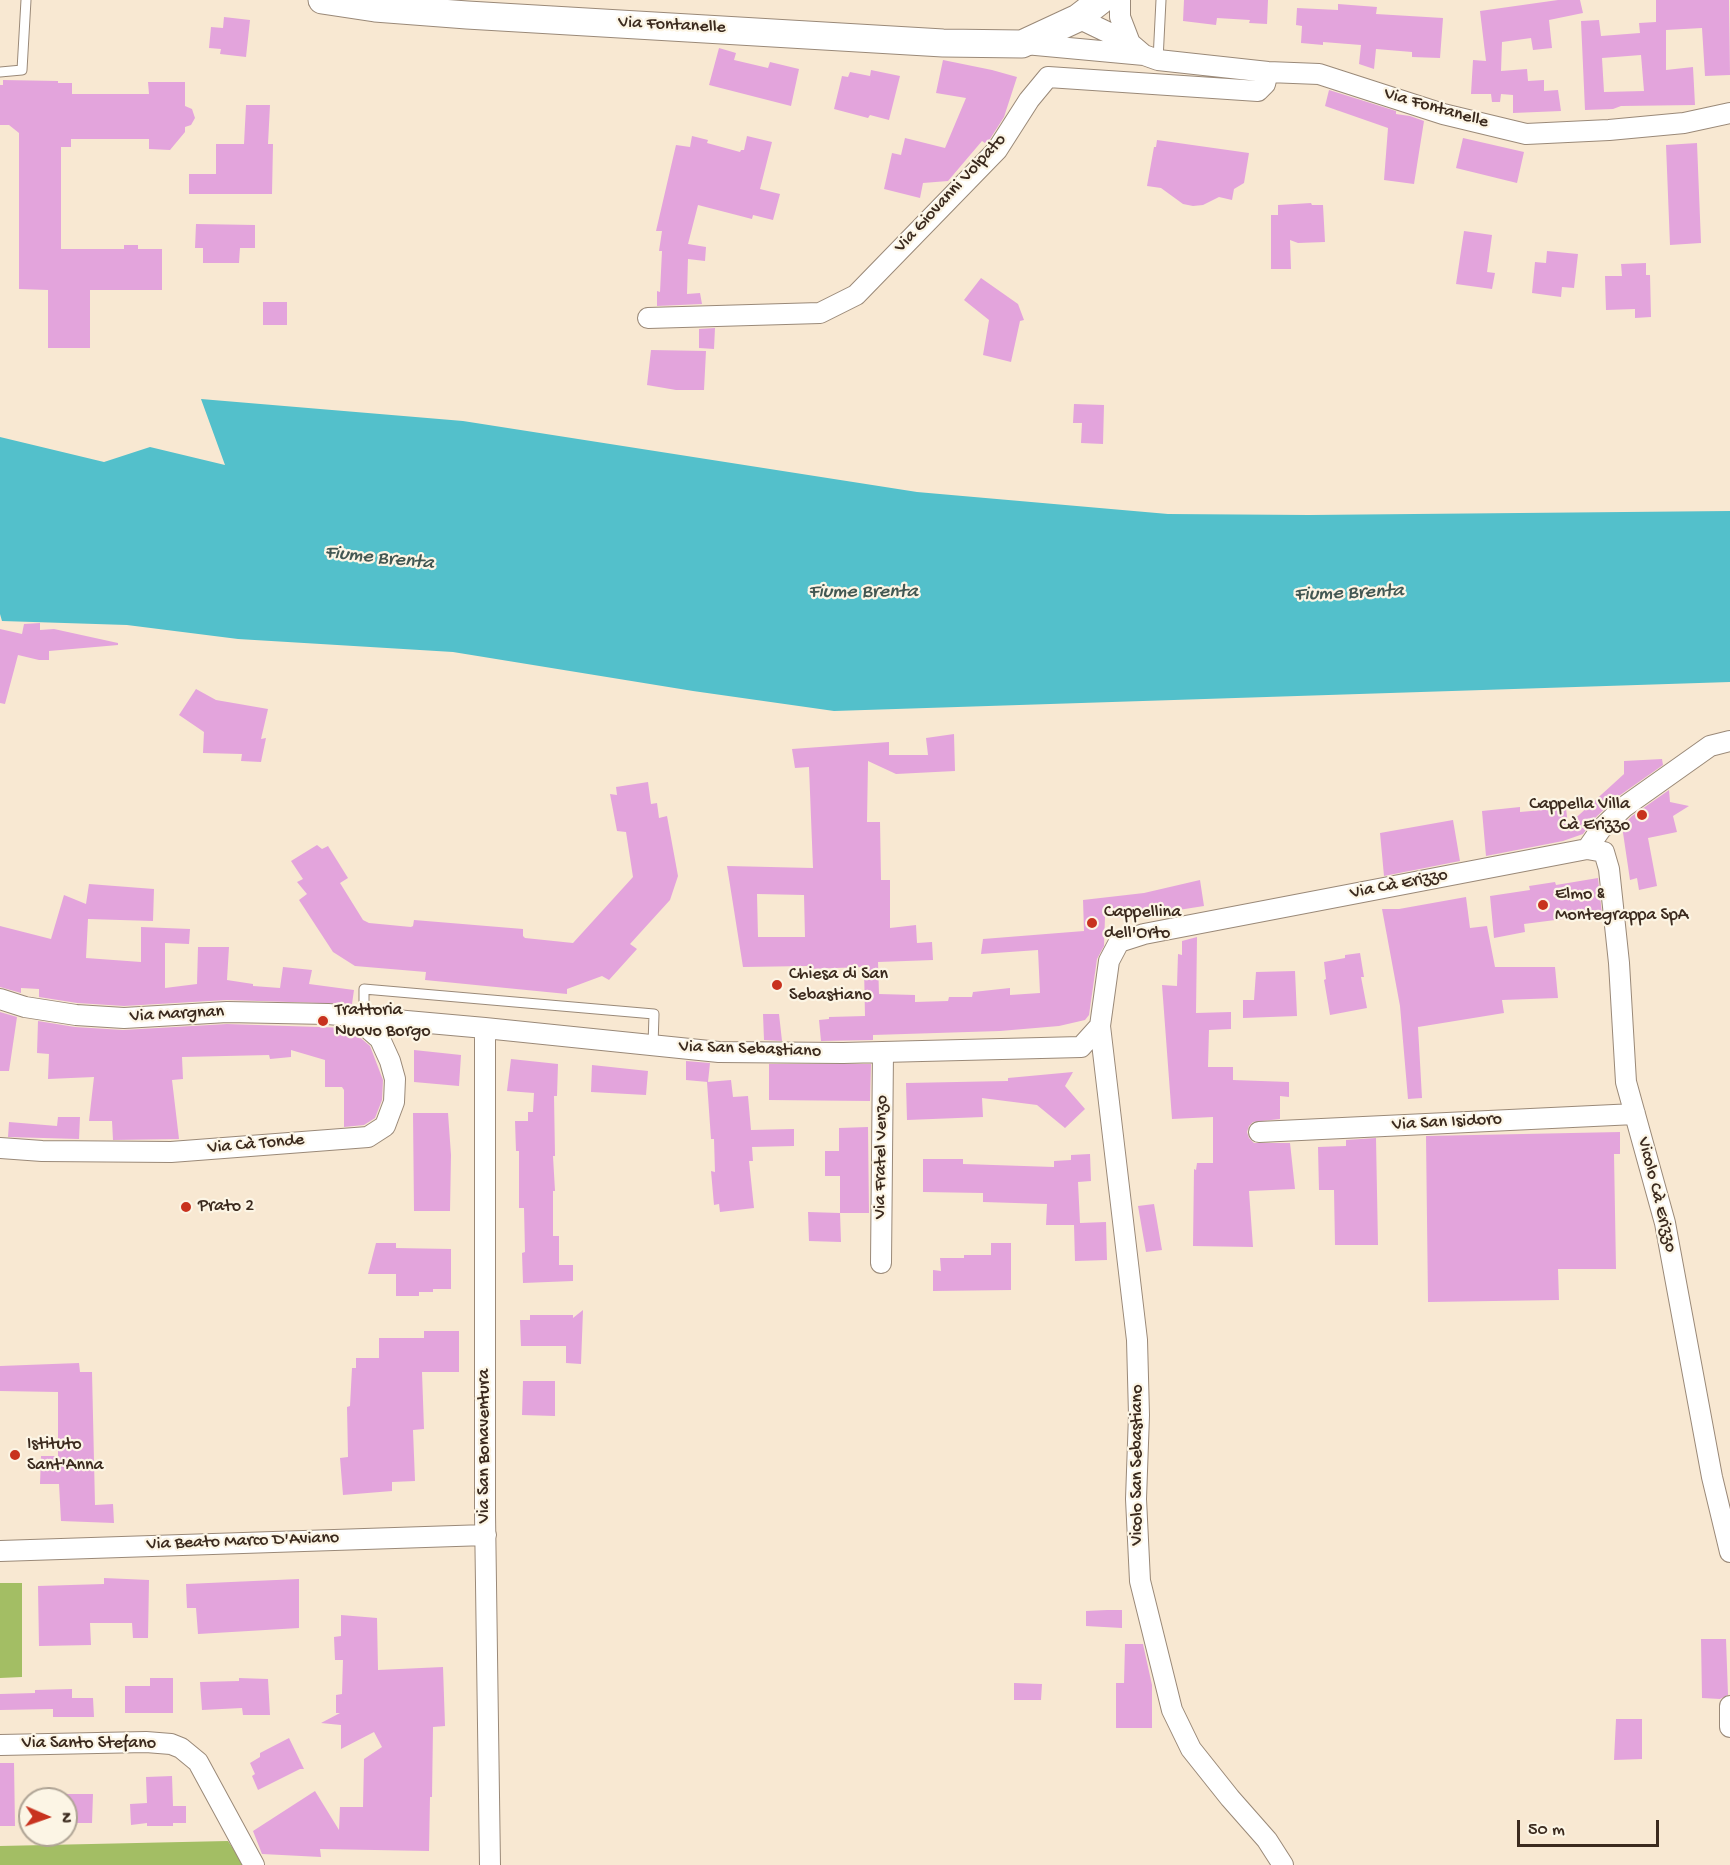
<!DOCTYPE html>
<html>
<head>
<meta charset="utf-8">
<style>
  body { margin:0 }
  #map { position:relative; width:1730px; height:1865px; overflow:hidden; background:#f8e8d2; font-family:"Gochi Hand",sans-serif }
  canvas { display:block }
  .north { position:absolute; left:18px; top:1787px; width:60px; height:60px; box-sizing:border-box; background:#fcf5e5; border:2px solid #afa495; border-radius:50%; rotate:92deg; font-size:16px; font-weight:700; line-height:24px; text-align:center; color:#3b2a1e }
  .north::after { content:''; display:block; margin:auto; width:21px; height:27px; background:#c8321e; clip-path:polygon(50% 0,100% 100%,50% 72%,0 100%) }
  .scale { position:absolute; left:1517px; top:1820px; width:142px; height:27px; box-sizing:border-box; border:3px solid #3b2a1e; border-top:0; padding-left:8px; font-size:18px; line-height:21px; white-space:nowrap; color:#3b2a1e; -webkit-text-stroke:4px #fcf5e5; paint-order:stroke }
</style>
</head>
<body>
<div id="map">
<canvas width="1730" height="1865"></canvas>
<div class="north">N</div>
<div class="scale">50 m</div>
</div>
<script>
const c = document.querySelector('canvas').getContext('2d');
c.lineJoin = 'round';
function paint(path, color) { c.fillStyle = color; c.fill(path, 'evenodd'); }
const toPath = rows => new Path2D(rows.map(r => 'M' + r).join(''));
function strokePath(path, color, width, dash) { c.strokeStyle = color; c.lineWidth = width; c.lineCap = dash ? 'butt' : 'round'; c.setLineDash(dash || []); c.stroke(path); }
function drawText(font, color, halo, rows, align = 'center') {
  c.font = font + ' "Gochi Hand",sans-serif'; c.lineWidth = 4.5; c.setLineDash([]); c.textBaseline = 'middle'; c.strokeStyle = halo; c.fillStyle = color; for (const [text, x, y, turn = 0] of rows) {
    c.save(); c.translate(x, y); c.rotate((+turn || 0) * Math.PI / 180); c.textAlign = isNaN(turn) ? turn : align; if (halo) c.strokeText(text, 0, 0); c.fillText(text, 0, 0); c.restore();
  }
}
const green = toPath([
  [0,1583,22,1583,22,1677,0,1678],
  [228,1841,244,1865,0,1865,0,1846]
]);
const water = toPath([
  [201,399,463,421,917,492,1168,514,1309,515,1730,511,1730,682,834,711,693,691,453,652,238,639,127,625,2,621,0,614,0,437,104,462,150,447,225,465]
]);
const building = toPath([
  [1184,0,1268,0,1267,24,1249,23,1250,20,1217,18,1216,25,1183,21],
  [1558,0,1580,0,1583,13,1549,20,1552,48,1533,50,1531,38,1502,42,1501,71,1527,69,1528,81,1544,80,1544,91,1558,90,1561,111,1513,113,1513,95,1501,94,1500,102,1492,102,1491,94,1471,94,1473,60,1486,61,1480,11],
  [1656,0,1729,0,1730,75,1705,76,1702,28,1666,30,1666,70,1693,67,1695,105,1621,106,1613,109,1585,110,1581,21,1599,20,1601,36,1640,33,1639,23,1656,22],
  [1641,55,1644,91,1604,92,1602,58],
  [1338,4,1377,7,1376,14,1443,18,1440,58,1412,57,1412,52,1376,49,1374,69,1359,64,1361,45,1323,42,1323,45,1301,43,1302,26,1296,25,1297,8,1338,10],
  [224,17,250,20,246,57,220,54,221,49,209,48,211,27,223,28],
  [719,48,736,53,734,60,768,68,770,62,799,69,791,106,709,85],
  [943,60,992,70,1017,77,1004,117,990,139,985,143,982,141,948,181,923,183,920,198,884,189,892,153,901,155,905,138,945,148,966,98,936,93],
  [871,70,900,76,889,120,870,115,868,118,834,109,842,76,848,77,850,72,870,76],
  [3,80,58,81,58,83,72,83,72,94,149,94,148,82,185,82,185,106,192,109,195,118,191,125,185,127,185,132,170,150,149,149,149,139,71,139,71,147,61,147,61,249,124,249,124,245,138,245,138,249,162,249,162,290,90,290,90,348,48,348,48,290,19,289,19,133,9,125,0,125,0,85,3,85],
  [1329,90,1396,111,1396,114,1410,116,1424,121,1414,184,1384,180,1388,128,1325,106],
  [246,105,270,105,268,144,273,144,272,194,189,194,189,174,216,174,216,144,244,144],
  [692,136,708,140,707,143,740,152,741,150,744,150,747,136,772,142,760,189,780,194,773,220,753,215,752,219,698,205,688,244,706,247,705,261,688,259,687,294,700,293,702,304,657,306,657,291,660,292,662,251,659,251,662,231,656,231,676,145,690,147],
  [1463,138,1524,152,1517,183,1456,168],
  [1157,140,1249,153,1244,183,1234,189,1232,200,1219,197,1203,205,1193,206,1183,204,1161,188,1147,186,1154,147,1156,147],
  [1697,143,1701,243,1670,245,1666,145],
  [1311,203,1312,205,1323,205,1325,242,1298,243,1290,240,1291,269,1271,269,1271,215,1278,215,1278,205],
  [196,224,255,225,255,248,240,248,239,263,203,263,203,248,195,248],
  [1464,231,1492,235,1487,272,1495,273,1492,289,1456,284],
  [1547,251,1578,254,1574,288,1562,287,1561,297,1532,293,1535,262,1546,263],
  [1646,263,1646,275,1650,275,1651,317,1635,318,1635,309,1606,310,1605,276,1622,276,1621,264],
  [981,278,1018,304,1024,320,1020,321,1011,362,983,355,989,320,964,300],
  [263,302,287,302,287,325,263,325],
  [715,328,714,349,699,348,699,329],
  [651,350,706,351,704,390,676,390,647,385],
  [1074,404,1104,405,1103,444,1081,443,1082,423,1073,423],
  [40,623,40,630,54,629,118,643,118,645,49,651,49,660,39,660,18,655,5,704,0,703,0,629,22,634,24,624],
  [196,689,216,700,268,709,261,739,266,738,261,762,241,761,242,754,203,753,204,732,179,715],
  [954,734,955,771,896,774,868,761,867,822,880,822,881,880,890,880,890,928,916,925,917,943,932,942,933,960,878,962,879,994,915,995,915,1002,948,1001,949,997,972,997,973,992,1010,988,1010,995,1040,993,1038,950,981,954,983,939,1084,931,1083,900,1144,893,1200,880,1204,906,1127,918,1105,917,1104,946,1097,959,1089,1015,1085,1020,1059,1026,1000,1031,873,1035,873,1040,821,1041,819,1020,829,1019,829,1017,865,1016,864,967,807,969,807,966,743,967,727,866,813,868,809,767,795,768,792,749,889,742,889,755,928,755,926,738],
  [757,894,804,895,805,937,758,937],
  [1662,759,1663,765,1616,798,1593,820,1583,834,1563,841,1486,856,1482,811,1520,807,1520,812,1566,808,1568,825,1624,774,1624,761],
  [648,782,651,804,657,803,659,818,667,816,678,876,670,900,630,944,637,949,609,980,602,976,567,989,567,994,425,980,426,972,355,966,333,952,299,900,307,894,297,882,303,879,291,861,317,845,322,849,328,846,348,878,340,883,363,920,369,923,411,927,413,926,414,920,523,929,523,936,525,938,573,943,633,877,626,832,617,831,610,794,617,795,616,787],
  [1669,790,1670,802,1689,806,1673,816,1677,832,1648,838,1657,886,1639,890,1637,878,1630,880,1622,826,1632,816],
  [1453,820,1460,861,1384,876,1380,833],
  [1598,878,1602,914,1524,924,1525,932,1494,938,1490,896,1530,890,1529,886,1555,882,1556,885],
  [89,884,154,889,153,921,88,919,86,958,141,962,141,927,190,929,189,944,165,943,165,988,197,984,198,947,229,947,227,980,253,984,253,986,280,988,283,967,312,970,309,984,354,990,352,1004,227,1000,124,1006,77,1003,39,997,39,989,21,988,21,993,0,987,0,926,51,939,64,895,86,904],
  [1466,897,1470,928,1487,926,1495,967,1555,967,1558,998,1502,1000,1504,1013,1418,1027,1422,1098,1408,1099,1400,1006,1382,909,1399,909],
  [1197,937,1196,1013,1231,1012,1231,1029,1209,1030,1208,1067,1233,1067,1233,1080,1289,1082,1289,1097,1280,1096,1280,1119,1253,1122,1249,1126,1247,1132,1249,1138,1254,1143,1290,1143,1295,1189,1249,1191,1253,1247,1193,1246,1194,1169,1196,1170,1197,1163,1213,1163,1213,1117,1172,1119,1162,985,1177,986,1178,954,1182,955,1182,941],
  [1360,953,1364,977,1361,977,1367,1008,1330,1015,1324,980,1326,979,1324,962,1345,958,1345,955],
  [1295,971,1297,1016,1243,1018,1243,1000,1254,1000,1256,972],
  [0,1012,17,1017,9,1071,0,1071],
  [763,1014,779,1014,782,1041,764,1040],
  [38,1021,75,1027,123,1030,227,1024,349,1028,370,1046,383,1080,382,1100,375,1118,364,1125,344,1127,344,1090,342,1087,325,1087,325,1060,291,1050,291,1057,270,1059,269,1055,182,1057,183,1079,172,1080,179,1139,113,1140,112,1121,89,1121,94,1077,48,1079,49,1054,37,1053],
  [414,1050,461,1055,459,1086,414,1082],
  [511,1059,558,1064,557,1096,554,1096,555,1156,553,1156,555,1191,553,1191,553,1236,559,1236,559,1265,573,1265,573,1281,523,1283,522,1253,525,1252,524,1208,519,1208,519,1151,516,1151,515,1121,528,1121,528,1112,533,1112,534,1093,507,1091],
  [686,1061,710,1063,708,1082,686,1080],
  [769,1064,871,1064,870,1101,769,1100],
  [592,1065,648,1071,646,1095,591,1092],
  [1073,1072,1065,1086,1085,1109,1065,1128,1037,1105,982,1098,983,1117,907,1120,906,1083,1008,1081,1008,1078],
  [731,1080,733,1097,748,1096,751,1130,794,1129,794,1146,752,1147,753,1161,749,1161,754,1208,720,1212,719,1204,714,1205,711,1171,715,1172,714,1139,711,1139,707,1082],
  [413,1113,448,1113,451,1155,450,1211,414,1211],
  [58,1117,80,1117,79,1139,8,1137,9,1122,57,1126],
  [868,1127,869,1213,840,1213,840,1176,825,1176,825,1151,839,1151,839,1128],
  [1620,1132,1620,1154,1614,1154,1616,1269,1558,1269,1559,1300,1428,1302,1426,1136],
  [1376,1138,1378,1245,1335,1245,1334,1190,1319,1190,1318,1147,1346,1146,1346,1140],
  [1090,1154,1091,1181,1078,1182,1080,1223,1106,1222,1107,1260,1075,1261,1074,1225,1046,1225,1047,1204,983,1202,983,1193,923,1192,923,1159,963,1159,963,1164,1054,1167,1054,1161,1071,1160,1071,1155],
  [1154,1204,1162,1250,1146,1252,1138,1206],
  [808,1212,840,1213,841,1242,809,1241],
  [376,1243,396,1243,396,1248,451,1249,451,1289,433,1289,433,1292,419,1292,419,1296,396,1296,396,1274,368,1274],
  [991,1243,1011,1243,1011,1290,933,1291,933,1270,941,1271,940,1258,964,1258,964,1255,991,1255],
  [583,1310,581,1364,566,1363,566,1346,521,1346,520,1320,530,1320,530,1315,573,1315,573,1318],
  [424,1331,459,1331,459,1372,422,1372,424,1429,413,1430,415,1481,392,1482,392,1491,343,1495,340,1458,348,1457,347,1407,350,1406,352,1368,356,1368,356,1358,379,1358,379,1338,424,1338],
  [79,1363,80,1372,92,1372,95,1505,113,1504,114,1523,61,1521,59,1484,40,1484,41,1456,58,1456,58,1392,0,1391,0,1366],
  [523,1381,555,1381,555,1416,522,1415],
  [104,1578,149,1580,148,1638,133,1638,132,1623,90,1623,91,1645,39,1646,38,1586,104,1584],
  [299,1579,299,1628,198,1634,196,1608,187,1608,186,1584],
  [1107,1610,1122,1610,1122,1628,1086,1626,1086,1611],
  [341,1615,377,1618,378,1670,443,1667,445,1726,433,1727,432,1797,430,1797,429,1851,320,1849,321,1857,262,1854,253,1831,315,1791,339,1830,340,1807,363,1807,364,1759,382,1747,374,1732,341,1749,341,1725,321,1723,340,1713,336,1713,336,1695,342,1694,343,1660,335,1660,334,1637,341,1636],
  [1701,1639,1726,1639,1728,1695,1720,1699,1702,1698],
  [1125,1644,1143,1644,1152,1685,1152,1728,1116,1728,1116,1683,1124,1683],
  [150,1678,173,1678,173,1713,125,1713,125,1686,150,1686],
  [239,1678,268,1679,270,1715,243,1715,242,1708,202,1710,200,1682,239,1681],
  [1014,1683,1042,1684,1041,1700,1014,1700],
  [72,1689,72,1698,93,1698,94,1717,53,1717,53,1709,0,1710,0,1694,35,1693,35,1690],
  [1616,1719,1642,1719,1642,1759,1614,1760],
  [289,1738,304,1769,300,1769,258,1790,252,1776,255,1774,250,1763,260,1757,260,1753],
  [0,1763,14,1763,15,1826,0,1826],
  [172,1776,173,1806,186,1806,186,1823,173,1823,173,1826,147,1826,147,1823,131,1825,130,1804,147,1803,146,1777],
  [66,1794,93,1794,92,1823,66,1823]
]);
const lane = toPath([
  [1158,60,1161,0],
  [0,72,22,70,26,0],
  [364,1018,364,989,654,1014,653,1045]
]);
const street = toPath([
  [1120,0,1120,17,1130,43],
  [1078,18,1130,43,1144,55],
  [1025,44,1144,55,1158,60,1268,72,1319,74,1443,114,1526,134,1609,130,1684,123,1730,113],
  [648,318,820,313,856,295,997,150,1029,100,1048,77,1258,91,1265,84,1268,72],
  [1587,849,1601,829,1624,807,1710,746,1730,741],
  [0,999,25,1007,76,1015,124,1018,227,1012,328,1014,485,1028,719,1052,843,1053,1081,1047,1100,1026],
  [485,1028,485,1514,490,1865],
  [1259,1132,1635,1114],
  [0,1148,42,1151,171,1152,368,1137,385,1126,394,1102,395,1079,390,1061,380,1039,356,1018],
  [881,1263,883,1052],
  [0,1551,486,1535],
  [1730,1706,1730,1727],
  [0,1745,146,1742,171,1744,181,1748,198,1762,254,1865],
  [1283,1865,1267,1840,1230,1798,1191,1749,1172,1710,1140,1581,1136,1499,1139,1415,1137,1340,1100,1026,1109,961,1119,942,1144,934,1587,849,1604,852,1609,869,1619,963,1626,1082,1665,1223,1712,1477,1730,1552]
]);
const secondary = toPath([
  [322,0,375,8,467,15,943,43,1022,44,1078,18,1101,0]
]);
const markers = [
  [1642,815,6,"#c8321e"],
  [1543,905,6,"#c8321e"],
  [1092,923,6,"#c8321e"],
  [777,985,6,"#c8321e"],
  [323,1021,6,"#c8321e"],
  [186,1207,6,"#c8321e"],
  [15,1455,6,"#c8321e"]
];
const streetNames = [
  ["Via Fontanelle",672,26,3],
  ["Via Fontanelle",1436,109,16],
  ["Via Giovanni Volpato",951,194,-47],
  ["Via Cà Erizzo",1399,885,-11],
  ["Via Margnan",177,1015,-3],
  ["Via San Sebastiano",750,1050,2],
  ["Via San Isidoro",1447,1123,-3],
  ["Via Cà Tonde",256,1145,-5],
  ["Via Fratel Venzo",882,1157,-89],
  ["Vicolo Cà Erizzo",1656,1195,76],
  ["Via San Bonaventura",485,1446,-90],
  ["Vicolo San Sebastiano",1138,1465,-90],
  ["Via Beato Marco D'Aviano",243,1542,-2],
  ["Via Santo Stefano",89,1744]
];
const poiNames = [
  ["Cappella Villa",1630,805,"right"],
  ["Cà Erizzo",1630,826,"right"],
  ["Elmo &",1555,895],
  ["Montegrappa SpA",1555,916],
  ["Cappellina",1104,913],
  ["dell'Orto",1104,934],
  ["Chiesa di San",789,975],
  ["Sebastiano",789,996],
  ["Trattoria",335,1011],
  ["Nuovo Borgo",335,1032],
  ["Prato 2",198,1207],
  ["Istituto",27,1445],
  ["Sant'Anna",27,1466]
];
const waterNames = [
  ["Fiume Brenta",379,559,6],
  ["Fiume Brenta",863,593],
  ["Fiume Brenta",1349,594,-2]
];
paint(green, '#a3be64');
paint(water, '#53c0cb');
paint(building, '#e3a4dc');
strokePath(lane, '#9a8978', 11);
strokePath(street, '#9a8978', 22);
strokePath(secondary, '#9a8978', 29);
strokePath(lane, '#fff', 9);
strokePath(street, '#fff', 20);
strokePath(secondary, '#fff', 27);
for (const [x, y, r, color] of markers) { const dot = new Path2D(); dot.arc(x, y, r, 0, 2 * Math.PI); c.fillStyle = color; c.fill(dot); strokePath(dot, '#fcf5e5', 2); }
drawText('18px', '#3b2a1e', '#fcf5e5', streetNames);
drawText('18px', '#3b2a1e', '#fcf5e5', poiNames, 'left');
drawText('italic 20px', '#425752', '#fcf5e5', waterNames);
</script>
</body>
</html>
